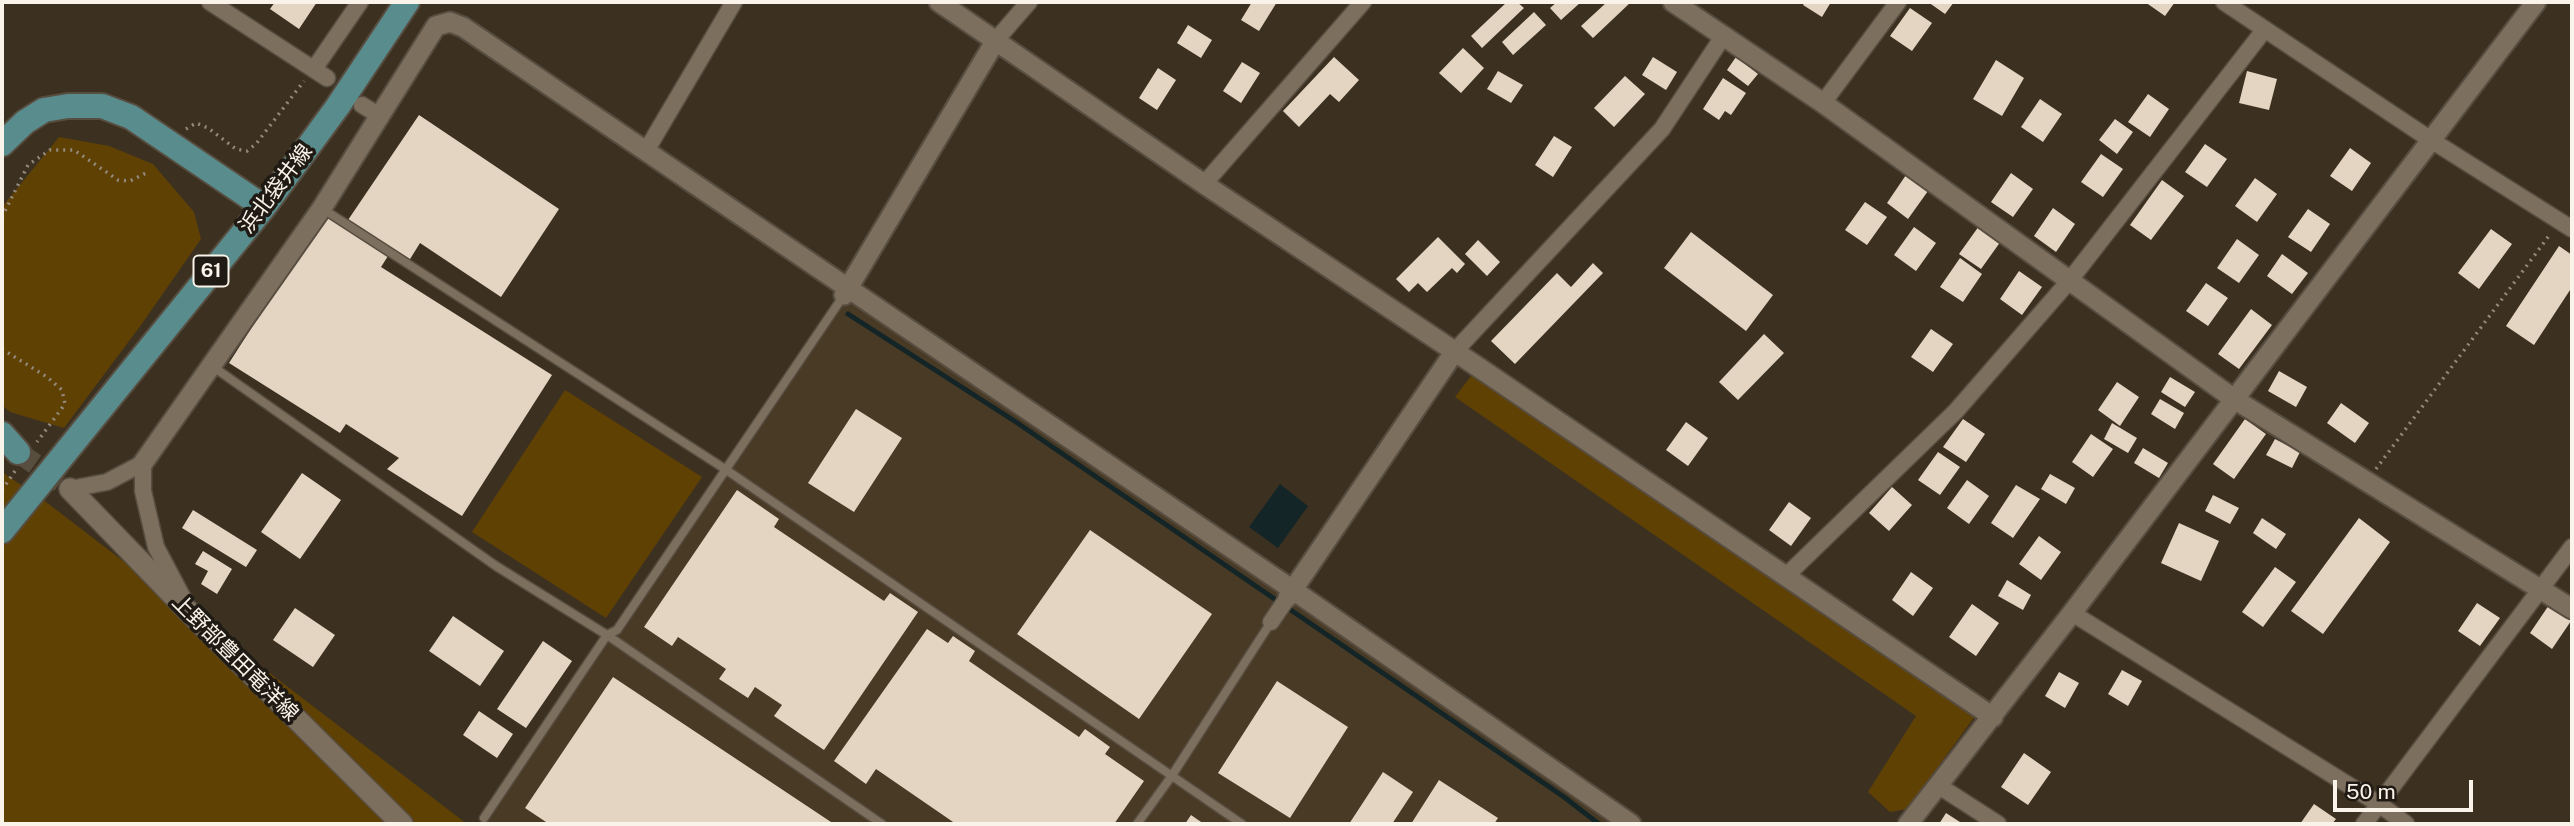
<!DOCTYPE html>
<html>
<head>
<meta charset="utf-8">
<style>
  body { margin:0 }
  #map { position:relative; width:2574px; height:826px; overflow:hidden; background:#3c3121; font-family:"Public Sans",sans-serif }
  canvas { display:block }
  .frame { position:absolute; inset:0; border:4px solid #faf3e9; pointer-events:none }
  .scale { position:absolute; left:2333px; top:780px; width:140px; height:32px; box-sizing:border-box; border:4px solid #faf3e9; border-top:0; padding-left:9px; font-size:21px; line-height:24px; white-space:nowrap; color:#faf3e9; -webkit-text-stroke:5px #1f1a13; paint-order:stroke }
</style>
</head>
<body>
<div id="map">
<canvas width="2574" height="826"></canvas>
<div class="frame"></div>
<div class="scale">50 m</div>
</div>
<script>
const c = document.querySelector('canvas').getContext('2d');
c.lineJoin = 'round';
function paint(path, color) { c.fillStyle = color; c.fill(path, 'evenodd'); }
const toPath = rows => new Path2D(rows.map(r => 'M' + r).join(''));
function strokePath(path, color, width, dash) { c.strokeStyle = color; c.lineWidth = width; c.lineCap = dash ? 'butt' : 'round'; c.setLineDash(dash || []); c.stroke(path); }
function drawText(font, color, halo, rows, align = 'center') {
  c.font = font + ' "Public Sans","Noto Sans JP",sans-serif'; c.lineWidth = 7; c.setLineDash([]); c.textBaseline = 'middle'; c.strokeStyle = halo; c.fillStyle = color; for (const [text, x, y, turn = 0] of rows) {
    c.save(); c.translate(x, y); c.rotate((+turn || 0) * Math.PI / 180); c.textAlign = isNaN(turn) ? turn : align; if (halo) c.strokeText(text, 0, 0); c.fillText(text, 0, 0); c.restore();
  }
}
const built = toPath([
  [844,295,1007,396,1615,824,479,824]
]);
const green = toPath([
  [59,137,109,146,153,164,194,212,201,239,141,325,64,428,10,412,2,405,2,207],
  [1478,367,1981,708,1907,809,1890,812,1868,792,1916,716,1455,397],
  [565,390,702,477,606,618,472,532],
  [2,472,46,502,467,824,2,824]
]);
const water = toPath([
  [1280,484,1308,506,1278,548,1249,527]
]);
const stream = toPath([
  [848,314,1016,422,1564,797,1599,824]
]);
const building = toPath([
  [275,2,317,2,299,29,270,9],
  [1252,2,1277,2,1259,31,1241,20],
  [1507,2,1517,2,1524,8,1482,48,1471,36],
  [1557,2,1581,2,1561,20,1550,8],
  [1607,2,1631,2,1593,38,1581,26],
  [1805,2,1831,2,1822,17,1803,5],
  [1928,2,1954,2,1945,14],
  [2145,2,2175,2,2165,16],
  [1910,8,1932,23,1912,51,1890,36],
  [1534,12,1546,25,1513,55,1502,42],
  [1188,25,1212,40,1201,58,1177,43],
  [1463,48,1484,68,1461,93,1439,73],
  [1334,57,1359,80,1339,102,1330,94,1299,127,1283,111],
  [1653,57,1677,72,1666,90,1642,75],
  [1736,57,1758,74,1748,86,1727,70],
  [1996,60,2024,78,2002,116,1973,99],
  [1242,62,1260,73,1241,103,1223,91],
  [1158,68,1176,80,1157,110,1139,98],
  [1498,71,1523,85,1511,103,1487,89],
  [2247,71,2277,79,2269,110,2239,103],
  [1625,76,1645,94,1614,127,1594,108],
  [1723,78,1746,93,1731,115,1725,111,1719,120,1703,109],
  [2148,94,2169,109,2150,137,2128,122],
  [2040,99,2062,114,2043,142,2021,127],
  [419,115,559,209,501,297,420,243,407,264,346,223],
  [2115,119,2133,132,2117,154,2099,140],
  [1554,136,1572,147,1553,177,1535,165],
  [2205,144,2227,159,2207,187,2185,172],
  [2350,148,2371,163,2352,191,2330,176],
  [2101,154,2123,169,2103,197,2081,182],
  [2011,173,2033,189,2013,217,1991,202],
  [1906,175,1928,191,1908,219,1887,203],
  [2255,178,2277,194,2257,222,2235,206],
  [2162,180,2184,196,2151,240,2130,225],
  [1865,202,1887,217,1867,245,1845,230],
  [2053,208,2075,224,2056,252,2034,236],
  [2308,209,2330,224,2311,252,2288,237],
  [324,215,388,256,381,267,552,375,462,516,387,469,399,458,346,424,340,433,229,363],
  [1979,226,2001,241,1981,269,1959,254],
  [1914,227,1936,243,1916,271,1894,255],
  [2491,229,2512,244,2479,289,2458,273],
  [1691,232,1773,295,1746,331,1664,268],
  [1438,237,1465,264,1457,273,1452,268,1427,292,1418,283,1409,292,1396,279],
  [2237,239,2259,255,2239,283,2217,268],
  [1478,240,1500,262,1487,276,1465,254],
  [2559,246,2572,255,2572,287,2534,345,2506,326],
  [2282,254,2308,273,2292,294,2267,276],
  [1960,258,1982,274,1963,302,1940,287],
  [1593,263,1603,273,1515,364,1491,341,1557,273,1571,287],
  [2019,271,2042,287,2022,315,2000,299],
  [2206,283,2228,298,2208,326,2186,311],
  [2251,309,2272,325,2239,369,2218,354],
  [1931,329,1953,344,1933,372,1911,357],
  [1764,334,1784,353,1738,400,1719,382],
  [2279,371,2307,387,2296,407,2268,391],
  [2170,377,2195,392,2185,407,2161,392],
  [2117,382,2139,397,2120,426,2098,410],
  [2160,399,2184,413,2175,429,2151,414],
  [2341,403,2369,423,2355,443,2327,423],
  [856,409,902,438,854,512,808,483],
  [1963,419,1985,434,1966,462,1943,447],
  [2245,419,2266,434,2234,479,2213,464],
  [1686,422,1708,438,1688,466,1666,450],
  [2112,423,2137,438,2128,453,2104,439],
  [2091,434,2113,449,2093,477,2072,462],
  [2275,439,2300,452,2292,468,2266,455],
  [2143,448,2168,463,2159,478,2134,463],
  [1938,452,1960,467,1940,495,1918,480],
  [302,473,341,500,300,559,261,532],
  [2050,474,2075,488,2066,504,2041,489],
  [1967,480,1989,496,1969,524,1947,508],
  [2016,485,2040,499,2013,538,1991,523],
  [1892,487,1912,505,1889,531,1869,513],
  [737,490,779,519,774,527,884,601,890,593,918,612,824,750,774,716,782,705,755,687,748,698,719,679,726,669,678,637,672,646,644,627],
  [2213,495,2239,508,2230,524,2205,511],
  [1789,502,1811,518,1791,546,1769,530],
  [193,510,257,550,246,567,182,528],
  [2262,518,2286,534,2276,549,2253,533],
  [2359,518,2390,542,2323,634,2291,611],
  [2179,523,2219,541,2201,581,2161,563],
  [1090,530,1212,614,1139,719,1017,634],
  [2039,536,2061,552,2041,580,2019,564],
  [203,551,232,569,217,594,201,584,208,571,195,564],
  [2275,567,2296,582,2263,627,2242,612],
  [1911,572,1933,588,1913,616,1892,600],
  [2007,580,2031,595,2023,610,1998,596],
  [2477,603,2500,618,2480,646,2458,631],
  [1972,604,1999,623,1976,656,1949,637],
  [2549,605,2571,621,2552,649,2530,633],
  [295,608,335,635,313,667,273,640],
  [453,616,504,651,480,686,429,651],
  [927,629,948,643,953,636,975,651,969,661,1079,737,1085,729,1110,747,1105,754,1144,781,1114,824,956,824,876,769,866,784,834,761],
  [543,641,572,661,526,728,497,709],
  [2122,670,2142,681,2128,706,2108,694],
  [2059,672,2079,683,2065,708,2045,696],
  [613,677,834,824,549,824,525,808],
  [1277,681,1348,727,1290,818,1218,773],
  [479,711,513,734,497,758,463,735],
  [2024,753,2051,772,2028,805,2001,787],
  [1383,772,1413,792,1392,824,1349,824],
  [1439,780,1498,818,1494,824,1411,824],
  [2314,804,2336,819,2332,824,2300,824],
  [1946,813,1963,824,1939,824],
  [1191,815,1204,824,1185,824]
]);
const secondaryTunnel = toPath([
  [18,452,70,489]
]);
const path = toPath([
  [186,129,196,123,208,128,236,149,247,151,256,144,304,81],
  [2,217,28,165,50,150,74,150,118,180,130,181,146,173],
  [2,349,47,377,62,390,65,404,37,442],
  [2376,469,2551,233],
  [2,490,15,471]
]);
const service = toPath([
  [323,209,725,469,1242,824],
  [212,366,496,566,607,635,882,824],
  [484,818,578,678,607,635,617,630,844,295],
  [1137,824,1171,777,1271,622]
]);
const minor = toPath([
  [210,2,327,78],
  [2224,2,2431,140,2572,229],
  [996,40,1029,2],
  [314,69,360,2],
  [1823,103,1898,2],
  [362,105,380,116],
  [646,151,734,2],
  [1204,184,1363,2],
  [1455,351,1662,129,1724,35],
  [70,489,107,482,143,463,143,491,156,547,184,600],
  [1786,576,1956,411,2070,280,2265,29],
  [2072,613,2379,804,2406,824],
  [1271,622,1288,597],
  [1939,786,1998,824],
  [2364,824,2572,547]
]);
const tertiary = toPath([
  [939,2,1204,184,1478,367,1993,717],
  [1673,2,1823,103,2234,399,2572,609],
  [844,295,996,40],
  [143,463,322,208,436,26,450,22,463,27,1293,590,1631,824],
  [1288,597,1455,351],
  [1908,824,2072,613,2536,2]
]);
const secondary = toPath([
  [70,489,192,615,402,824]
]);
const primary = toPath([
  [2,144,25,122,44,110,68,106,102,106,131,117,264,207],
  [2,434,18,452],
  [2,531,264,207,338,106,407,2]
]);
const shields = [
  [211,271,35]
];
const shieldNames = [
  ["61",211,271]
];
const streetNames = [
  ["浜北袋井線",276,189,-53],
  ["上野部豊田竜洋線",235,658,45]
];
paint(built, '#483a24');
paint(green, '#604104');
paint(water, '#142527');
strokePath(stream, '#142527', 5);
paint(building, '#e3d5c2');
strokePath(secondaryTunnel, '#584e3f', 21, [21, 10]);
strokePath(service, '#574d40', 11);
strokePath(minor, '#574d40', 19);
strokePath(tertiary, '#574d40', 23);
strokePath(secondary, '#574d40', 24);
strokePath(primary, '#574d40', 28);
strokePath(path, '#938a7d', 3.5, [2, 5]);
strokePath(service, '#7c6f5e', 8);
strokePath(minor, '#7c6f5e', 16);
strokePath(tertiary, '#7c6f5e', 19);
strokePath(secondary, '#7c6f5e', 21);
strokePath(primary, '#598d8d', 24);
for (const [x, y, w] of shields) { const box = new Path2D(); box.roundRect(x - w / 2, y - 15.5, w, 31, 5); c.fillStyle = '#1f1a13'; c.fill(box); strokePath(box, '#faf3e9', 2); }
drawText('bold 19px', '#faf3e9', null, shieldNames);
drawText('21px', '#faf3e9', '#1f1a13', streetNames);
</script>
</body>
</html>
